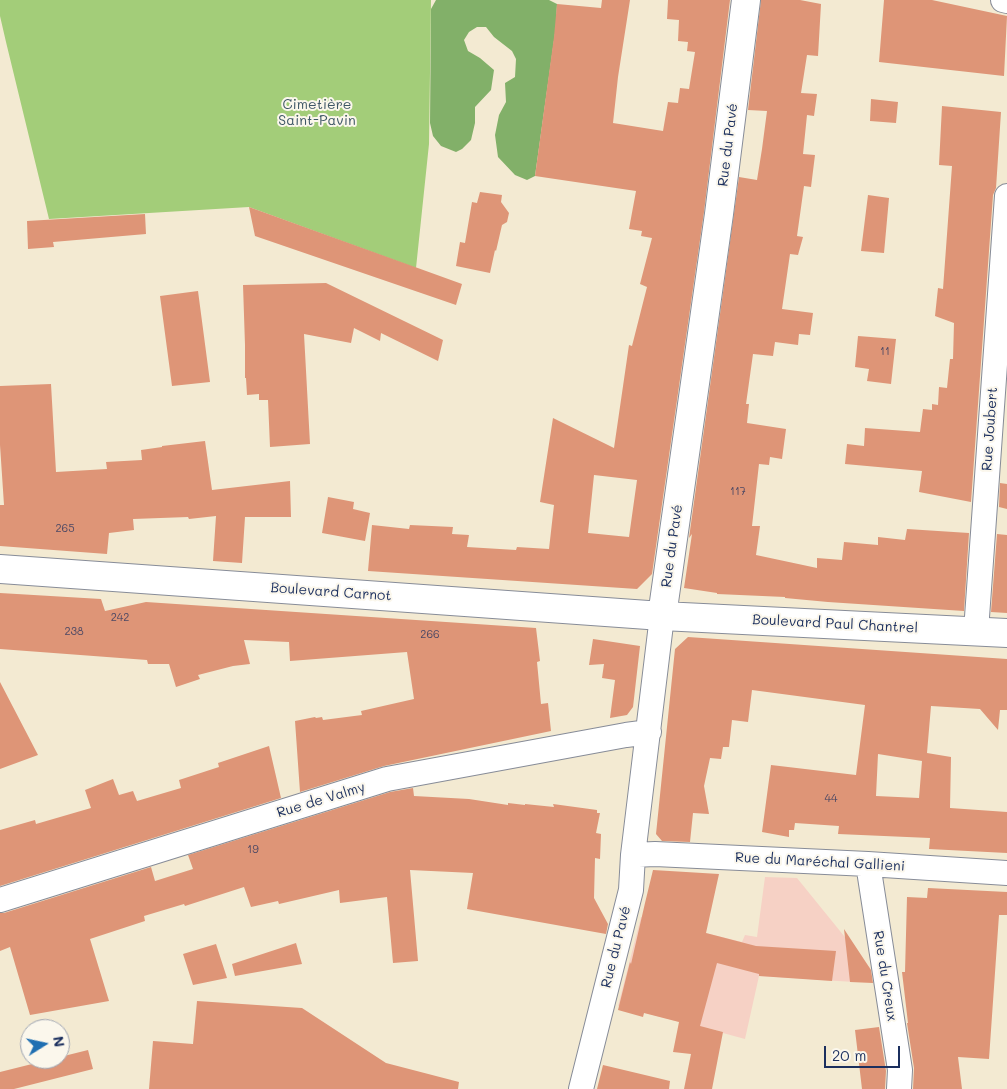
<!DOCTYPE html>
<html>
<head>
<meta charset="utf-8">
<style>
  body { margin:0 }
  #map { position:relative; width:1007px; height:1089px; overflow:hidden; background:#f3ead2; font-family:Mali,sans-serif }
  canvas { display:block }
  .north { position:absolute; left:20px; top:1019px; width:50px; height:50px; box-sizing:border-box; background:#fbf7ec; border:1px solid #a1a7b3; border-radius:50%; rotate:80deg; font-size:14px; font-weight:700; line-height:20px; text-align:center; color:#1b2f5e }
  .north::after { content:''; display:block; margin:auto; width:18px; height:22px; background:#1f6fb2; clip-path:polygon(50% 0,100% 100%,50% 72%,0 100%) }
  .scale { position:absolute; left:824px; top:1046px; width:76px; height:22px; box-sizing:border-box; border:2px solid #1b2f5e; border-top:0; padding-left:6px; font-size:15px; line-height:18px; white-space:nowrap; color:#1b2f5e; -webkit-text-stroke:4px #fbf7ec; paint-order:stroke }
</style>
</head>
<body>
<div id="map">
<canvas width="1007" height="1089"></canvas>
<div class="north">N</div>
<div class="scale">20 m</div>
</div>
<script>
const c = document.querySelector('canvas').getContext('2d');
c.lineJoin = 'round';
function paint(path, color) { c.fillStyle = color; c.fill(path, 'evenodd'); }
const toPath = rows => new Path2D(rows.map(r => 'M' + r).join(''));
function strokePath(path, color, width, dash) { c.strokeStyle = color; c.lineWidth = width; c.lineCap = dash ? 'butt' : 'round'; c.setLineDash(dash || []); c.stroke(path); }
function drawText(font, color, halo, rows, align = 'center') {
  c.font = font + ' Mali,sans-serif'; c.lineWidth = 4; c.setLineDash([]); c.textBaseline = 'middle'; c.strokeStyle = halo; c.fillStyle = color; for (const [text, x, y, turn = 0] of rows) {
    c.save(); c.translate(x, y); c.rotate((+turn || 0) * Math.PI / 180); c.textAlign = isNaN(turn) ? turn : align; if (halo) c.strokeText(text, 0, 0); c.fillText(text, 0, 0); c.restore();
  }
}
const built = toPath([
  [765,877,797,878,870,968,855,968,854,982,759,976,745,1039,723,1033,723,1032,708,1028,707,1029,618,1006,641,917,742,942,745,935,757,937]
]);
const green = toPath([
  [0,0,431,0,429,144,416,268,249,207,49,219,6,42,0,16]
]);
const forest = toPath([
  [436,0,549,0,557,4,556,26,535,176,527,180,515,175,498,157,495,135,499,115,506,102,505,83,515,77,516,59,512,51,494,37,486,27,477,27,469,32,464,40,468,51,480,58,494,70,491,90,475,107,475,123,471,140,462,149,456,152,441,146,433,136,430,123,431,9]
]);
const building = toPath([
  [602,0,630,0,618,77,613,123,663,131,668,102,678,103,680,88,689,89,695,52,687,51,688,42,678,41,679,20,667,19,668,0,730,0,704,212,652,574,637,589,368,571,372,525,409,529,410,525,453,527,452,534,469,535,467,547,516,550,517,547,549,549,554,505,540,502,553,418,614,448,629,345,632,346,647,287,640,284,652,238,641,236,642,231,629,229,636,191,535,176,554,37,557,4,601,8],
  [594,475,637,480,629,537,588,533],
  [761,0,800,0,821,4,818,56,807,55,801,93,817,94,814,116,807,115,803,154,815,155,811,187,804,186,797,236,803,237,798,255,790,254,782,309,813,313,810,335,799,334,798,345,775,342,773,356,753,354,746,404,749,404,747,423,786,429,782,459,770,457,769,465,759,464,752,526,760,526,756,555,817,568,817,558,842,560,844,542,878,545,878,537,905,540,907,529,969,533,964,611,828,602,785,598,785,597,717,594,717,593,684,588,692,534,689,538,739,177,757,180,762,149,767,111,748,110],
  [884,0,932,0,1007,16,1004,76,879,62],
  [871,99,898,102,896,123,870,121],
  [942,106,1001,112,996,188,993,195,971,502,919,492,922,471,845,464,847,444,864,446,865,428,920,432,923,409,932,410,932,404,938,405,939,387,947,388,950,359,953,359,954,323,935,316,938,288,943,289,952,166,939,165],
  [480,192,502,195,501,202,509,213,507,222,502,225,496,251,495,250,490,273,456,266,460,242,465,243,472,202,477,203],
  [868,195,889,198,884,253,861,251],
  [249,207,462,284,456,305,255,236],
  [145,214,146,234,53,242,54,247,28,249,27,221],
  [326,283,443,340,438,361,381,333,380,341,354,328,351,343,304,334,310,444,270,447,268,400,259,400,259,394,247,395,246,378,245,378,245,345,243,285],
  [198,291,210,382,172,386,160,296],
  [858,336,896,339,891,384,867,381,869,369,855,367],
  [51,384,56,472,107,469,106,462,142,460,141,450,162,447,162,446,205,441,212,490,290,481,291,517,245,517,242,563,213,561,216,516,189,519,188,517,133,519,134,530,109,533,107,554,0,546,0,505,4,505,0,445,0,386],
  [1000,483,1007,484,1007,509,999,507],
  [328,497,354,502,353,509,370,513,365,541,322,533],
  [997,534,1007,535,1007,613,991,612],
  [0,593,101,599,105,611,146,602,536,628,540,661,537,662,541,704,548,703,551,731,384,766,300,792,295,721,315,717,316,718,322,717,323,720,362,715,361,711,414,699,407,652,290,661,289,642,244,640,250,664,233,666,198,675,200,679,176,687,169,664,148,664,147,660,0,649],
  [688,637,1007,659,1007,710,1000,710,998,730,980,709,931,706,927,753,951,757,950,808,1007,812,1007,853,929,849,930,838,838,834,839,826,795,823,794,830,789,830,789,837,762,832,771,765,856,775,865,705,752,690,748,722,732,720,729,747,723,747,721,759,710,758,704,786,709,814,693,813,690,842,662,841,656,834,675,649],
  [878,754,922,761,919,798,876,796],
  [593,639,640,646,633,707,627,715,610,718,615,680,602,678,604,664,589,665],
  [0,682,38,755,0,769],
  [269,746,281,798,0,886,0,830,35,820,36,824,91,808,85,790,113,779,119,795,133,791,137,801,181,788,179,780,219,767,218,763],
  [413,788,414,796,469,799,508,805,508,803,525,805,525,804,554,807,553,804,597,810,597,813,600,813,596,833,601,834,600,859,595,858,594,898,608,924,606,934,467,909,473,873,410,870,418,961,393,963,387,897,340,903,339,890,279,904,278,901,251,907,244,887,185,906,184,904,144,916,145,921,90,939,109,1001,30,1015,10,947,0,951,0,913,4,913,151,867,155,881,193,869,188,855,390,792],
  [653,870,719,874,706,933,756,946,836,951,832,981,759,976,759,974,717,963,700,1026,723,1032,712,1089,684,1089,691,1054,673,1052,679,1022,644,1013,643,1017,618,1010,630,962,631,964,645,903],
  [928,888,1007,892,1007,915,999,915,989,1059,958,1057,962,1089,913,1089,914,1068,907,1023,908,1023,902,972,905,972,907,897,927,898],
  [844,929,871,970,873,983,850,982],
  [296,943,302,964,235,976,232,964],
  [216,944,227,978,193,985,183,954],
  [197,1001,302,1008,386,1063,459,1082,458,1089,149,1089,153,1041,193,1044],
  [879,1027,886,1071,885,1089,862,1089,855,1030],
  [88,1050,93,1069,14,1089,0,1089,0,1072,52,1059,60,1059,60,1057],
  [603,1065,670,1081,669,1089,597,1089]
]);
const street = toPath([
  [1003,0,1007,1],
  [976,631,1007,196],
  [633,855,655,854,868,864,1007,873],
  [868,864,900,1070,899,1089],
  [0,900,387,779,626,735,649,732],
  [581,1089,631,890,633,855,662,616]
]);
const secondary = toPath([
  [0,569,662,616,1007,633],
  [662,616,719,214,746,0]
]);
const numberNames = [
  ["11",885,352],
  ["117",738,492],
  ["265",65,529],
  ["242",120,618],
  ["238",74,632],
  ["266",430,635],
  ["44",831,799],
  ["19",253,850]
];
const parkNames = [
  ["Cimetière",317,105],
  ["Saint-Pavin",317,121]
];
const streetNames = [
  ["Rue du Pavé",728,145,-83],
  ["Rue Joubert",990,429,-86],
  ["Rue du Pavé",672,546,-82],
  ["Boulevard Carnot",331,592,4],
  ["Boulevard Paul Chantrel",835,624,3],
  ["Rue de Valmy",321,800,-17],
  ["Rue du Maréchal Gallieni",820,862,3],
  ["Rue du Pavé",616,947,-76],
  ["Rue du Creux",885,976,81]
];
paint(built, '#f6d1c5');
paint(green, '#a3cd79');
paint(forest, '#82b069');
paint(building, '#de9577');
strokePath(street, '#878c98', 26);
strokePath(secondary, '#878c98', 30);
strokePath(street, '#fff', 24);
strokePath(secondary, '#fff', 28);
drawText('11px', '#4c4864', null, numberNames);
drawText('14px', '#3d5665', '#fbf7ec', parkNames);
drawText('14px', '#1b2f5e', '#fbf7ec', streetNames);
</script>
</body>
</html>
